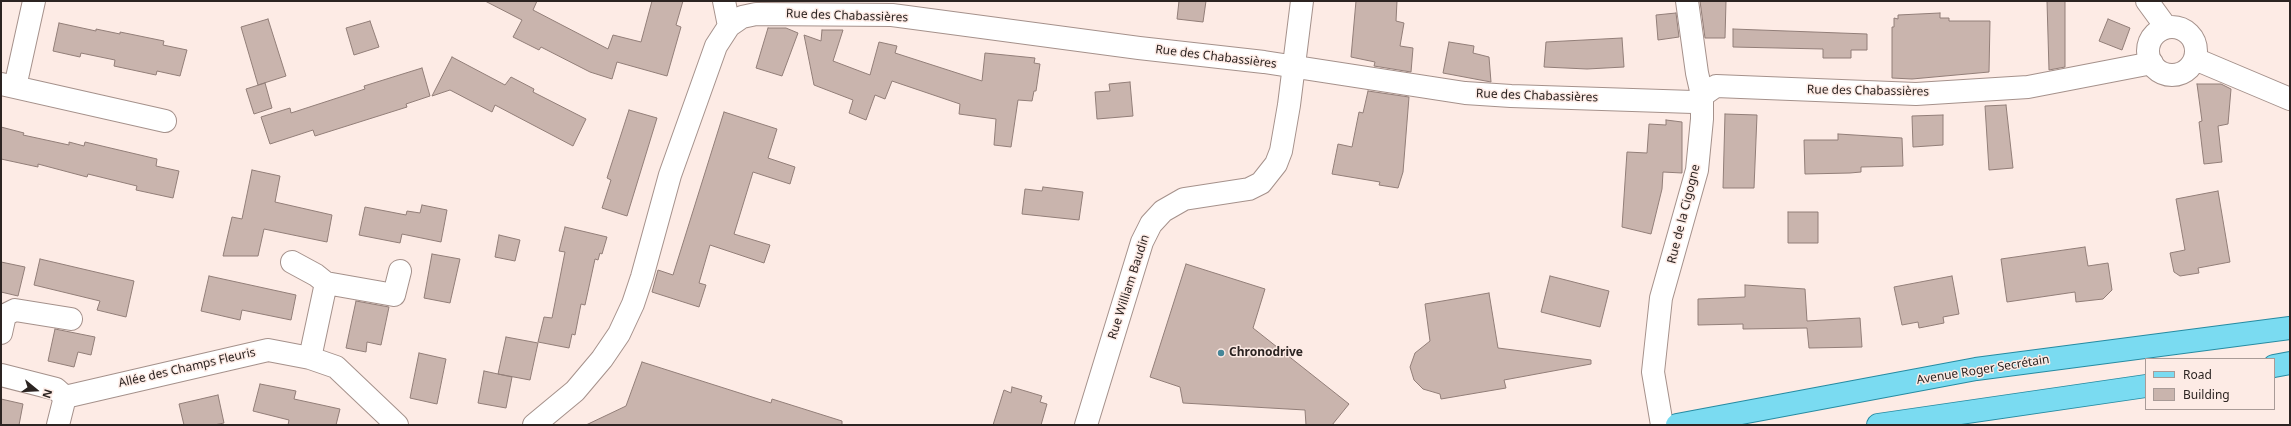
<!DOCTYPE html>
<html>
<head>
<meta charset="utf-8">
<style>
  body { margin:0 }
  #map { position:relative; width:2291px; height:426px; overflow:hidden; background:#fdebe5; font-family:"Noto Sans",sans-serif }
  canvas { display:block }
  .frame { position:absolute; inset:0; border:2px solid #2c2422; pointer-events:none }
  .legend { position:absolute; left:2145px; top:358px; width:130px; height:52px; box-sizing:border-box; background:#fdebe5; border:1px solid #a99b97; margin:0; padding:5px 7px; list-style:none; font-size:12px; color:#2c2422 }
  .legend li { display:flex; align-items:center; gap:8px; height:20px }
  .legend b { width:20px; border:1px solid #a99b97 }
  .north { position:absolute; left:16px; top:370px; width:40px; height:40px; -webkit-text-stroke:3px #fdebe5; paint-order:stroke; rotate:108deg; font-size:11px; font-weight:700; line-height:16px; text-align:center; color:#2c2422 }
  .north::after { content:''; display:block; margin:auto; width:14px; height:18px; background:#2c2422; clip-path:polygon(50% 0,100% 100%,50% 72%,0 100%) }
</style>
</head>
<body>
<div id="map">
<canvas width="2291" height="426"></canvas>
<div class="frame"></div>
<ul class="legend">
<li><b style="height:5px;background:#7adbf1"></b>Road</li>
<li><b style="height:11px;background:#c9b4ad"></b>Building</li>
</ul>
<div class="north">N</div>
</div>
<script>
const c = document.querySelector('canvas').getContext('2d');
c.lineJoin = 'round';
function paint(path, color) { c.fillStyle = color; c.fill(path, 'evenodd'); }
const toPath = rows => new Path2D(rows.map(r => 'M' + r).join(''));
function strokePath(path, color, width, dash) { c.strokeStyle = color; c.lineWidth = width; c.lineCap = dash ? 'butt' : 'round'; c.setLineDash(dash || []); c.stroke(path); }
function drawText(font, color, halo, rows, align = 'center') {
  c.font = font + ' "Noto Sans",sans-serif'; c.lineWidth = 3; c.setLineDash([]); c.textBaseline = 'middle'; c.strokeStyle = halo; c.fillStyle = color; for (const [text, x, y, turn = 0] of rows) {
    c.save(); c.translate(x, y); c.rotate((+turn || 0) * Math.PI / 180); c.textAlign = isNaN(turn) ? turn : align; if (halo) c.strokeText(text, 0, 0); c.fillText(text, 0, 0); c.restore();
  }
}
const building = toPath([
  [485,1,537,1,533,10,608,49,613,35,641,42,652,1,683,1,676,25,681,27,667,76,617,62,612,79,590,72,541,47,539,50,513,37,522,20,485,1],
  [1179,1,1206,1,1203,22,1177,19,1179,1],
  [1356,1,1397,1,1396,21,1404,23,1400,46,1413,48,1411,72,1374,66,1375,62,1351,57,1356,1],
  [1700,1,1726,1,1725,38,1705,38,1700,1],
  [2047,1,2065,1,2065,67,2049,70,2047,1],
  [1676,13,1679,37,1658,40,1656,15,1676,13],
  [1940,13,1940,18,1949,18,1949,21,1990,21,1989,72,1912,79,1892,78,1892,27,1894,27,1894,18,1898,19,1898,15,1940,13],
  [268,19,286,76,258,85,241,27,268,19],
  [2108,19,2130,28,2122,50,2099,41,2108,19],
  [370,21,379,47,354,55,346,28,370,21],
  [59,23,96,31,96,29,120,34,120,32,164,41,163,45,187,50,180,76,157,71,156,75,114,66,115,60,81,53,80,57,53,51,59,23],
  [768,28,786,28,798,33,782,76,756,68,768,28],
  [1733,29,1867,34,1867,50,1851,50,1851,58,1823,58,1823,49,1733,47,1733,29],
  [822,30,843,30,833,61,870,75,879,42,897,46,895,53,982,81,985,53,1035,58,1034,63,1040,64,1036,91,1034,91,1032,101,1018,100,1011,147,994,145,996,119,959,114,960,104,892,81,885,99,875,95,866,120,849,113,853,100,814,85,804,35,821,41,822,30],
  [1622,38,1624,67,1587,69,1544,67,1546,42,1622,38],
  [1449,42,1474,46,1473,53,1489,57,1491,82,1443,73,1449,42],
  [452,57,505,85,511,77,534,89,533,92,586,119,573,146,495,105,492,112,450,90,432,96,452,57],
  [422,68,430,96,406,104,407,107,315,136,313,130,270,144,261,117,290,108,291,113,365,89,364,86,422,68],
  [1130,82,1133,116,1097,119,1095,92,1110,91,1109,84,1130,82],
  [265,83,272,108,254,114,246,89,265,83],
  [2197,84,2221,84,2231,89,2228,124,2218,126,2222,162,2204,164,2199,122,2202,121,2197,84],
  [1368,91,1409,97,1403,172,1398,188,1379,185,1380,182,1332,174,1338,144,1352,147,1359,112,1363,113,1368,91],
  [2006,105,2013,168,1989,170,1985,106,2006,105],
  [629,110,657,118,627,216,602,208,611,180,607,178,629,110],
  [724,112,777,129,768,158,795,167,790,184,753,172,734,234,770,245,764,263,710,245,699,283,706,285,699,307,652,292,658,270,673,275,724,112],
  [1725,114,1757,115,1754,188,1723,188,1725,114],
  [1943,115,1943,145,1913,147,1912,116,1943,115],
  [1666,120,1682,122,1682,173,1663,172,1662,189,1651,234,1622,227,1627,152,1647,153,1649,124,1666,125,1666,120],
  [1,127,24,133,23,135,69,145,69,142,84,146,85,142,157,159,156,166,179,171,173,198,136,190,137,186,88,174,87,177,38,164,38,167,1,159,1,127],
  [1838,134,1902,138,1903,166,1861,167,1861,172,1850,173,1805,174,1804,140,1838,140,1838,134],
  [252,170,280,176,275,202,332,215,327,242,264,229,258,256,223,256,232,217,242,219,252,170],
  [1043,187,1083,192,1079,220,1022,214,1025,189,1042,191,1043,187],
  [2218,191,2230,262,2198,268,2199,273,2180,276,2174,272,2170,253,2185,250,2176,199,2218,191],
  [422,205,447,210,441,242,402,234,400,243,359,235,365,207,406,215,407,211,420,213,422,205],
  [1788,212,1818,212,1818,243,1788,243,1788,212],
  [565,227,607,237,602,254,600,253,598,260,595,259,585,305,581,304,575,335,572,334,569,348,538,342,544,317,552,318,565,252,559,251,565,227],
  [499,235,520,240,515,261,495,257,499,235],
  [2085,247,2088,266,2108,263,2112,290,2103,299,2076,302,2075,292,2007,302,2001,259,2085,247],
  [432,254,460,259,450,303,424,298,432,254],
  [40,259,134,281,126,317,97,310,100,301,34,285,40,259],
  [1,262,25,267,18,296,1,292,1,262],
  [1186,264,1265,289,1253,328,1349,404,1332,425,1306,425,1305,410,1183,403,1180,387,1150,377,1186,264],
  [209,276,296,295,291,320,242,310,240,320,201,311,209,276],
  [1550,276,1609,291,1600,327,1541,312,1550,276],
  [1952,276,1959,314,1943,317,1944,323,1919,328,1918,322,1902,325,1894,287,1952,276],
  [1745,285,1805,289,1807,321,1860,318,1862,347,1809,348,1807,328,1743,329,1743,324,1698,325,1698,299,1745,297,1745,285],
  [1489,293,1498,348,1591,360,1591,364,1504,380,1506,388,1441,399,1440,394,1423,389,1414,380,1410,367,1415,353,1430,341,1425,304,1489,293],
  [356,301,389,307,381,345,367,342,366,352,346,348,356,301],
  [55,329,95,337,91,355,78,352,74,367,48,361,55,329],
  [506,337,538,343,530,380,498,374,506,337],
  [419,353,446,359,437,404,410,398,419,353],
  [642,362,771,403,772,399,842,421,842,425,586,425,626,406,642,362],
  [484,371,512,377,506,408,478,403,484,371],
  [260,384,296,391,294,399,340,409,336,425,288,425,289,420,253,411,260,384],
  [1012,387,1042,396,1040,402,1047,404,1041,425,993,425,1004,390,1011,393,1012,387],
  [218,395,224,423,214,425,184,425,179,404,218,395],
  [1,399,23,404,19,425,1,425,1,399]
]);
const minor = toPath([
  [724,1,729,26],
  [1,84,165,121],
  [15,87,34,1],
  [292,262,316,275,326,283],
  [1,333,5,315,15,310,71,319],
  [310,358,326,283,394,295,400,271],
  [1,375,56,389,65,397],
  [58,425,65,397,268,350,310,358,336,367,397,425],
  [534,425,575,391,602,359,619,334,633,304,642,277,670,175,716,46,729,26,742,17,756,14,892,15,1139,48,1264,62,1465,93,1511,96,1693,102,1716,86,1916,94,2028,87,2152,63],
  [1086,425,1142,242,1151,224,1163,211,1184,199,1249,189,1261,183,1276,164,1281,151,1289,105,1302,1],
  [1662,425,1653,372,1661,298,1697,170,1702,119,1702,95,1697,73,1687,1]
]);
const tertiary = toPath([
  [2147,1,2166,27],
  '2148 51a24 24 0 1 1 48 0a24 24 0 1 1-48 0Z',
  [2195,59,2290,99]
]);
const primary = toPath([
  [2274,366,2290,363],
  [1677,425,1976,369,2290,328],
  [1878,425,2146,386]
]);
const markers = [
  [1221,353,4,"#458698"]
];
const streetNames = [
  ["Rue des Chabassières",847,16,2],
  ["Rue des Chabassières",1216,57,7],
  ["Rue des Chabassières",1868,91,1],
  ["Rue des Chabassières",1537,96,2],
  ["Rue de la Cigogne",1684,214,-76],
  ["Rue William Baudin",1129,287,-72],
  ["Allée des Champs Fleuris",187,368,-13],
  ["Avenue Roger Secrétain",1983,370,-9]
];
const poiNames = [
  ["Chronodrive",1229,353]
];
paint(building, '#c9b4ad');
strokePath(building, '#927e78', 1);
strokePath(minor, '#a5918b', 24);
strokePath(tertiary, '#a5918b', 24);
strokePath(primary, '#268ba2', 24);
strokePath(minor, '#fff', 22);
strokePath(tertiary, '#fff', 22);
strokePath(primary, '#7adbf1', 22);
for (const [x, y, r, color] of markers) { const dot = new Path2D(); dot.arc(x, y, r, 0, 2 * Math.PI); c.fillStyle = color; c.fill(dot); strokePath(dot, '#fdebe5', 1.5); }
drawText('12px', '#2c2422', '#fdebe5', streetNames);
drawText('bold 12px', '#2c2422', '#fdebe5', poiNames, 'left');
</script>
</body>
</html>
